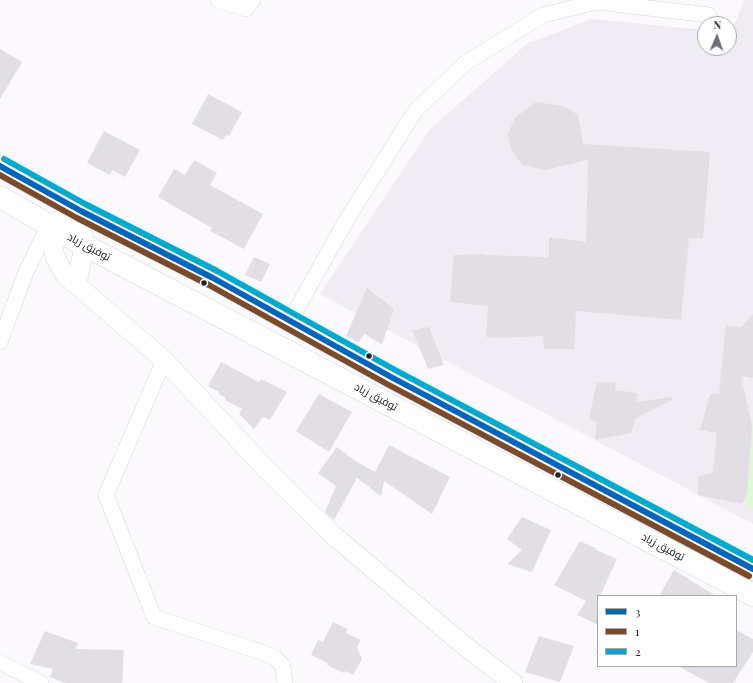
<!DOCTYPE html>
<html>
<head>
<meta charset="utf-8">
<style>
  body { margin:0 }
  #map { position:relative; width:753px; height:683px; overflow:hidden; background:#fbf9fc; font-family:"Playfair Display",serif }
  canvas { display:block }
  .legend { position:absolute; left:597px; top:595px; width:140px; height:72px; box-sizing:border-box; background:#fff; border:1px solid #a8a7aa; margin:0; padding:5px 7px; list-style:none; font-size:12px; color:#26222b }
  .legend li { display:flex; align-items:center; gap:8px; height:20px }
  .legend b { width:20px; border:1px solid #a8a7aa }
  .north { position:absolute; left:697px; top:16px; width:40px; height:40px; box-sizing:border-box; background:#fff; border:1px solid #a8a7aa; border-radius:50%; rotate:2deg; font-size:11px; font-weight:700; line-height:16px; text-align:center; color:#26222b }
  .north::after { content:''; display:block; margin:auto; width:14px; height:18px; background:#716d74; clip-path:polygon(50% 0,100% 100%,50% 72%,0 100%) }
</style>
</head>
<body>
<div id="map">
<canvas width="753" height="683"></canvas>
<ul class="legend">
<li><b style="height:5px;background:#0065bd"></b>3</li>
<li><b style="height:5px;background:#7a4b2a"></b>1</li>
<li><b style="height:5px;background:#00a9ce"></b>2</li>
</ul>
<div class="north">N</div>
</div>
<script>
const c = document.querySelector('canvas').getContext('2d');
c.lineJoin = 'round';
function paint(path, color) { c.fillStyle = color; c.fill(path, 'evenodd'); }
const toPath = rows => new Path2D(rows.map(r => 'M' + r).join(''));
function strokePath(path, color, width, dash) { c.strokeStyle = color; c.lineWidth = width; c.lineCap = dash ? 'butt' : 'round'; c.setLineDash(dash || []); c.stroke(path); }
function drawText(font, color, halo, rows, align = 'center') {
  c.font = font + ' "Playfair Display",Cairo,serif'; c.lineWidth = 3; c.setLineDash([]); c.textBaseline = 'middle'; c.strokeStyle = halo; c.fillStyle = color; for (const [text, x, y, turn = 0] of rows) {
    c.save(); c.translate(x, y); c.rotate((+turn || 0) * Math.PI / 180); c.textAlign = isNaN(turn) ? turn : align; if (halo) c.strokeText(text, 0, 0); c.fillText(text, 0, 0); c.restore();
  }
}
const built = toPath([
  [744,0,753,0,753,524,320,294,430,129,528,43,592,19,705,30,705,48,729,48,729,33,731,33]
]);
const green = toPath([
  [753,413,753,508,746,508]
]);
const building = toPath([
  [0,49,22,62,0,99],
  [208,94,242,112,229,136,226,135,223,140,192,124],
  [536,102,564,106,578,115,583,144,710,152,703,238,689,238,681,320,576,311,574,349,544,349,543,336,500,338,486,337,488,306,450,302,454,255,485,254,484,255,549,257,549,237,586,242,588,160,546,170,523,165,512,152,508,133,516,117],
  [104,131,140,150,125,177,112,170,110,175,87,163],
  [194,160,217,173,210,185,263,214,244,249,210,231,212,228,158,197,174,169,185,175],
  [254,257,270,264,261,282,245,275],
  [367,288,394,309,382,345,365,334,358,342,346,336],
  [753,314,753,378,741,376,752,426,747,493,742,504,698,495,698,477,713,472,717,433,700,430,710,394,719,394,726,325,741,327],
  [429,327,444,365,428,369,412,330],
  [221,362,259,382,261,379,287,392,270,420,263,417,254,429,239,414,242,409,225,400,226,398,219,394,219,392,208,386],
  [597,382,616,382,615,390,638,393,637,402,671,397,672,400,636,418,631,433,595,440,597,422,589,419],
  [319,394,352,412,329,452,296,431],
  [389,445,450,477,432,514,384,481,381,496,357,478,334,520,325,512,336,486,318,473,337,447,354,460,375,472],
  [522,517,551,530,532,572,507,564,522,550,507,539],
  [580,541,597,549,596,550,617,559,600,596,598,596,598,625,577,615,586,601,554,585],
  [674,570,716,596,659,596],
  [333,622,348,629,346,633,361,640,357,647,362,659,353,675,345,671,344,673,327,665,328,663,311,655,318,640,323,642],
  [736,630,753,639,753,652,733,683,709,683,678,666,736,666],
  [45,631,78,643,76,649,124,650,122,683,65,683,50,677,53,669,30,664],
  [539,636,574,646,560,682,525,672]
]);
const minor = toPath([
  [218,0,246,9,253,0],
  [290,321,347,219,416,110,467,62,543,15,597,2,709,15],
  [0,342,26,272,49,225],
  [164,360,106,495,154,617,261,652,275,658,283,666,285,683],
  [0,662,41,683]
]);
const tertiary = toPath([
  [77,284,84,245,81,211,49,225,55,257,65,275,164,360,266,469,333,535,460,642,513,683]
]);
const secondary = toPath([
  [0,166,81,211,213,278,391,377,753,569],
  [0,197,84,245,753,595]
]);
const bus1 = toPath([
  [0,166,81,211,213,278,391,377,753,569]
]);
const bus2 = toPath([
  [0,175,77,218,209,285,387,384,749,576]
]);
const bus3 = toPath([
  [4,159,85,204,217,271,395,370,753,560]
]);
const markers = [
  [204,283,3.5,"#26222b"],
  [369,356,3.5,"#26222b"],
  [558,475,3.5,"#26222b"]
];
const streetNames = [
  ["توفيق زياد",89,247,28],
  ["توفيق زياد",376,397,28],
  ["توفيق زياد",663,547,28]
];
paint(built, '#f0ecf4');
paint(green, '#e1f8d7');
paint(building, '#e2dfe4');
strokePath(minor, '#d9d6dd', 16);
strokePath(tertiary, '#d9d6dd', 20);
strokePath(secondary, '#d9d6dd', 23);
strokePath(minor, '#fefeff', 15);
strokePath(tertiary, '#fefeff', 19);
strokePath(secondary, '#fefeff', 22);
strokePath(bus1, '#0065bd', 6);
strokePath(bus2, '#7a4b2a', 6);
strokePath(bus3, '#00a9ce', 6);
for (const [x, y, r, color] of markers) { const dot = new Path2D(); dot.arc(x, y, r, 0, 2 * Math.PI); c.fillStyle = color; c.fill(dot); strokePath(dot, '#fff', 1.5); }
drawText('11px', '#26222b', '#fff', streetNames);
</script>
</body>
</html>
